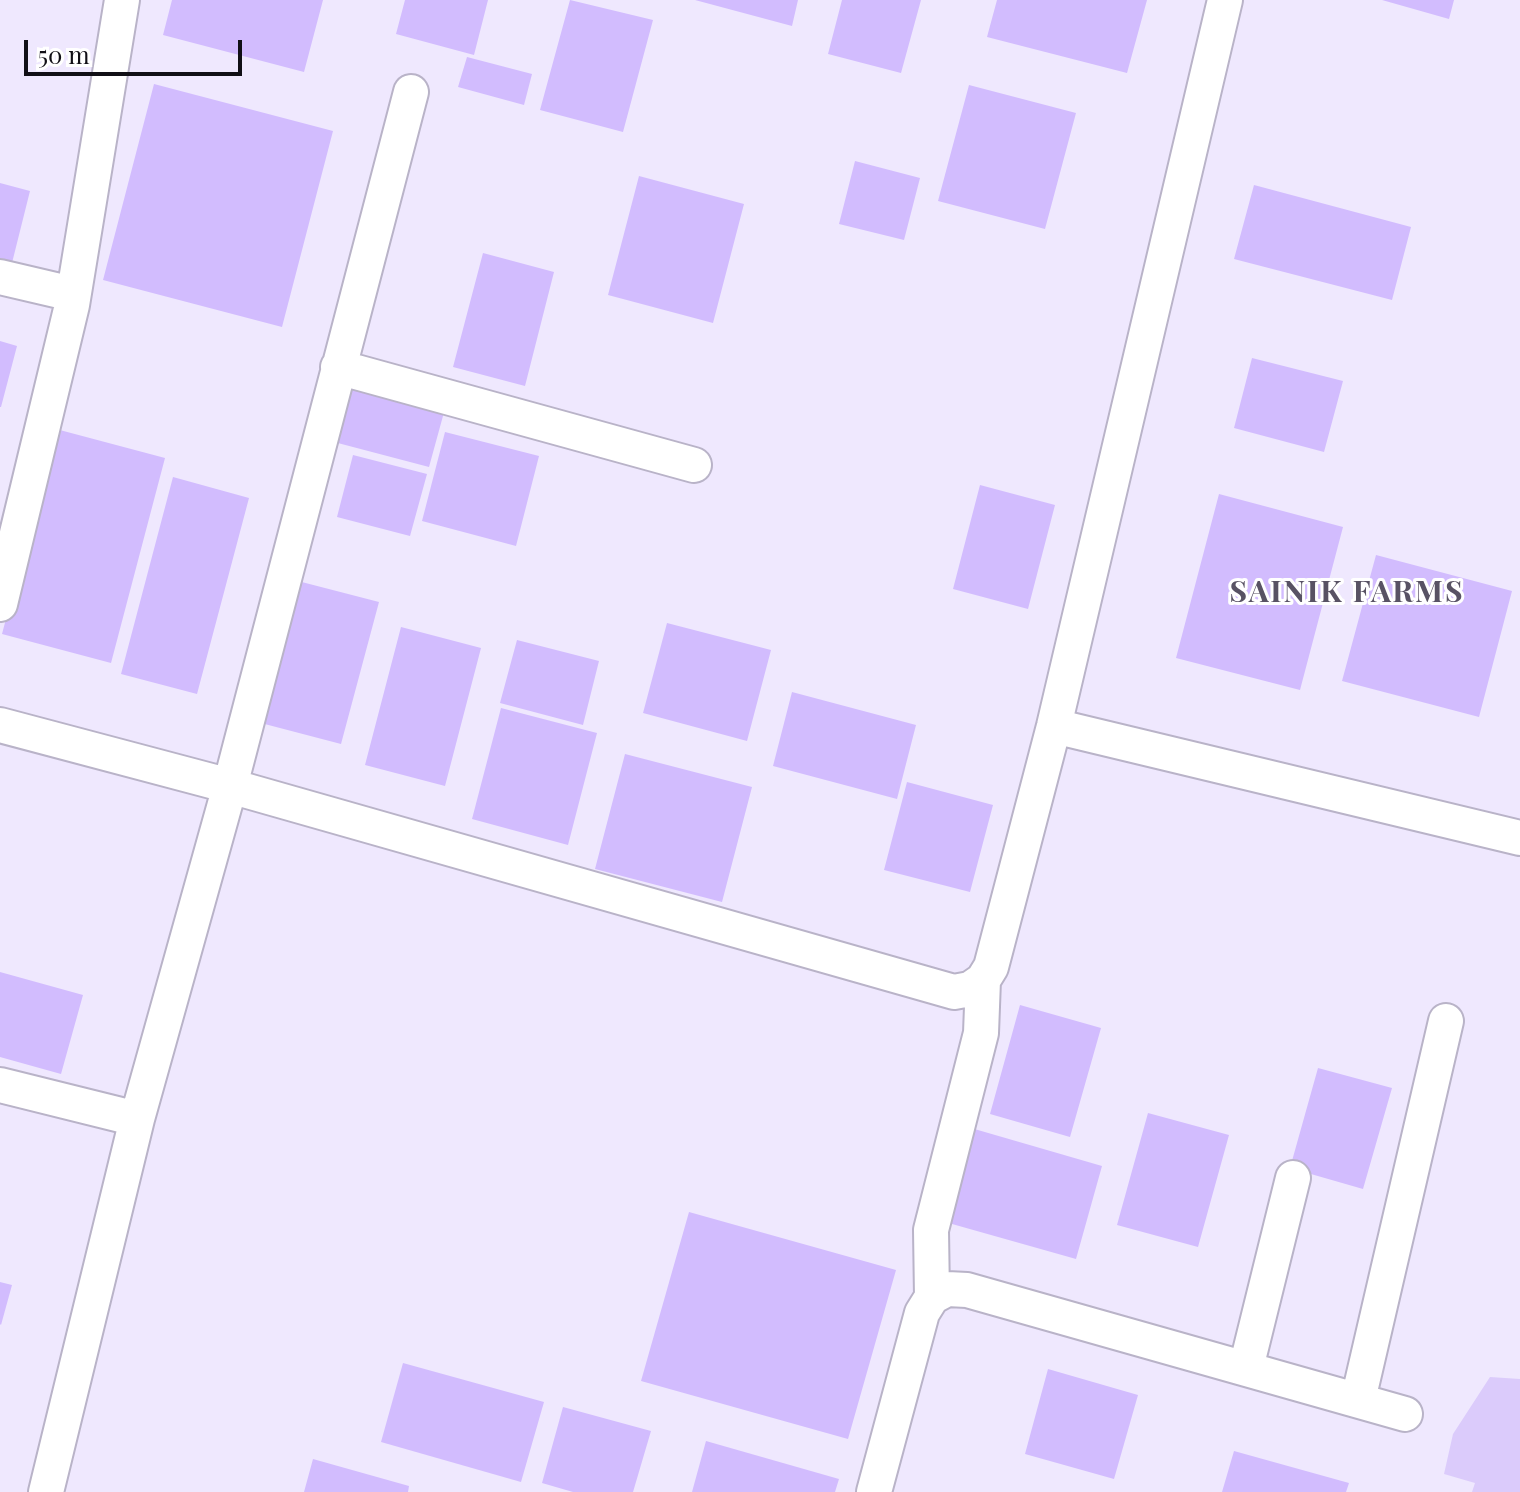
<!DOCTYPE html>
<html>
<head>
<meta charset="utf-8">
<style>
  body { margin:0 }
  #map { position:relative; width:1520px; height:1492px; overflow:hidden; background:#efe8fe; font-family:"Playfair Display",serif }
  canvas { display:block }
  .scale { position:absolute; left:24px; top:40px; width:218px; height:36px; box-sizing:border-box; border:4px solid #110f16; border-top:0; padding-left:10px; font-size:24px; line-height:28px; white-space:nowrap; color:#110f16; -webkit-text-stroke:6px #fff; paint-order:stroke }
</style>
</head>
<body>
<div id="map">
<canvas width="1520" height="1492"></canvas>
<div class="scale">50 m</div>
</div>
<script>
const c = document.querySelector('canvas').getContext('2d');
c.lineJoin = 'round';
function paint(path, color) { c.fillStyle = color; c.fill(path, 'evenodd'); }
const toPath = rows => new Path2D(rows.map(r => 'M' + r).join(''));
function strokePath(path, color, width, dash) { c.strokeStyle = color; c.lineWidth = width; c.lineCap = dash ? 'butt' : 'round'; c.setLineDash(dash || []); c.stroke(path); }
function drawText(font, color, halo, rows, align = 'center') {
  c.font = font + ' "Playfair Display",serif'; c.lineWidth = 6; c.setLineDash([]); c.textBaseline = 'middle'; c.strokeStyle = halo; c.fillStyle = color; for (const [text, x, y, turn = 0] of rows) {
    c.save(); c.translate(x, y); c.rotate((+turn || 0) * Math.PI / 180); c.textAlign = isNaN(turn) ? turn : align; if (halo) c.strokeText(text, 0, 0); c.fillText(text, 0, 0); c.restore();
  }
}
const green = toPath([
  [1490,1377,1520,1379,1520,1492,1472,1492,1475,1483,1444,1474,1453,1434]
]);
const building = toPath([
  [172,0,323,0,304,72,163,35],
  [405,0,488,0,474,55,396,34],
  [570,0,653,20,623,132,540,110],
  [695,0,798,0,792,26],
  [842,0,921,0,901,73,828,54],
  [997,0,1147,0,1127,73,987,37],
  [1382,0,1454,0,1449,19],
  [467,57,532,74,524,105,458,87],
  [154,84,333,131,282,327,103,280],
  [969,85,1076,113,1045,229,938,201],
  [855,161,920,178,904,240,839,224],
  [639,176,744,204,713,323,608,295],
  [0,183,30,191,11,267,0,264],
  [1254,185,1411,227,1392,300,1234,259],
  [483,253,554,272,525,386,453,367],
  [0,341,17,346,1,407,0,407],
  [1252,358,1343,381,1324,452,1234,428],
  [351,380,446,405,429,467,334,442],
  [56,429,165,458,111,663,2,634],
  [445,432,539,456,516,546,422,521],
  [353,455,427,474,410,536,337,517],
  [173,477,249,498,197,694,121,674],
  [980,485,1055,505,1028,609,953,589],
  [1219,494,1343,527,1300,690,1176,658],
  [1376,555,1512,591,1479,717,1342,681],
  [294,580,379,602,341,744,257,722],
  [667,623,771,650,747,741,643,713],
  [401,627,481,648,445,786,365,765],
  [517,640,599,661,583,725,500,703],
  [792,692,916,725,897,799,773,766],
  [501,708,597,733,568,845,472,819],
  [625,754,752,787,722,902,595,869],
  [907,782,993,805,970,892,884,870],
  [0,972,83,995,61,1074,0,1057],
  [1020,1005,1101,1028,1070,1137,990,1114],
  [1318,1068,1392,1088,1363,1189,1290,1168],
  [1148,1113,1229,1135,1198,1247,1117,1225],
  [971,1128,1102,1166,1076,1259,945,1222],
  [689,1212,896,1270,848,1439,641,1381],
  [0,1282,12,1285,1,1325,0,1324],
  [403,1363,544,1402,521,1482,381,1442],
  [1048,1369,1138,1395,1114,1479,1025,1454],
  [563,1407,651,1431,633,1492,573,1492,542,1483],
  [706,1441,839,1479,835,1492,692,1492],
  [1234,1451,1349,1483,1346,1492,1222,1492],
  [313,1459,409,1486,408,1492,304,1492]
]);
const minor = toPath([
  [0,277,64,292,72,296],
  [338,367,694,465],
  [0,604,72,305,122,0],
  [0,725,230,786,954,992,970,989,983,980,991,967,1054,726,1225,0],
  [1054,726,1520,838],
  [0,1085,137,1119],
  [932,1297,931,1230,981,1033,983,980],
  [1246,1368,1293,1178],
  [1358,1400,1446,1021],
  [46,1492,137,1119,230,786,411,92],
  [874,1492,922,1313,932,1297,947,1289,967,1290,1405,1414]
]);
const districtNames = [
  ["SAINIK FARMS",1347,593]
];
paint(green, '#dbcbfb');
paint(building, '#d2bcfe');
strokePath(minor, '#b9b3c8', 38);
strokePath(minor, '#fff', 34);
c.letterSpacing = '2px';
drawText('bold 30px', '#585264', '#fff', districtNames);
c.letterSpacing = '0px';
</script>
</body>
</html>
